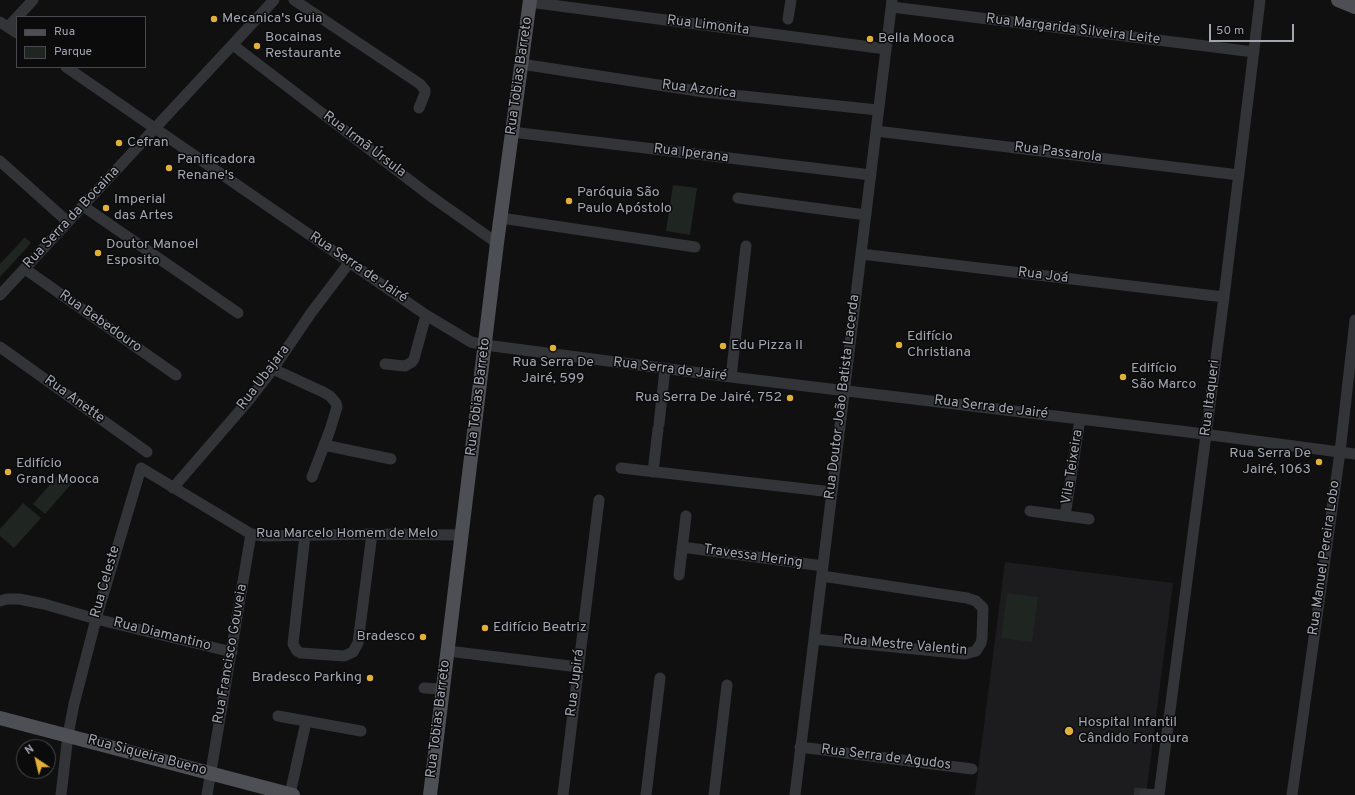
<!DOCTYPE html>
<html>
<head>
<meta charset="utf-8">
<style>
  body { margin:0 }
  #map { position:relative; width:1355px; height:795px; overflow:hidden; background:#101011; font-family:Overpass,sans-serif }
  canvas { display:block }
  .legend { position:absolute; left:16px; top:16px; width:130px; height:52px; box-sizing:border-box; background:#0b0b0c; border:1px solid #47494e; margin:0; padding:5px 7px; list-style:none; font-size:12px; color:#a2a6b1 }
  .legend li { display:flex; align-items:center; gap:8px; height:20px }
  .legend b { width:20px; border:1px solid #47494e }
  .north { position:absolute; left:16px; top:739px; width:40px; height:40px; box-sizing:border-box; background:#0b0b0c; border:1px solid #47494e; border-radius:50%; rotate:325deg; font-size:11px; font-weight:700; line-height:16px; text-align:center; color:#a2a6b1 }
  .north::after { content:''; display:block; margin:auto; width:14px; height:18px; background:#e1b038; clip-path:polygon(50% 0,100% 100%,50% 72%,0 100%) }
  .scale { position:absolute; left:1209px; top:24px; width:85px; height:18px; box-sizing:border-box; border:2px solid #a2a6b1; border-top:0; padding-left:5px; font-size:12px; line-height:14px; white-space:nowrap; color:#a2a6b1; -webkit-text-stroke:3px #0b0b0c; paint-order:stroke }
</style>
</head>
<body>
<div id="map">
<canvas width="1355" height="795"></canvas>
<ul class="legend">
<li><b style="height:5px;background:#4e4f55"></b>Rua</li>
<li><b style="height:11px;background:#1f2520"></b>Parque</li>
</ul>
<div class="north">N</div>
<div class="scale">50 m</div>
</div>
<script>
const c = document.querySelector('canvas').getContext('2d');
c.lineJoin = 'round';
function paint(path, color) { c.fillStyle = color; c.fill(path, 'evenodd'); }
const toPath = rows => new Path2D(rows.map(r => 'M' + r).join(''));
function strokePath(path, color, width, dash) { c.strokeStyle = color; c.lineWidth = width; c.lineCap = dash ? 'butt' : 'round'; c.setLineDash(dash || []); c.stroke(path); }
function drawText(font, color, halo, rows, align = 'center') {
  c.font = font + ' Overpass,sans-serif'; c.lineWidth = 3; c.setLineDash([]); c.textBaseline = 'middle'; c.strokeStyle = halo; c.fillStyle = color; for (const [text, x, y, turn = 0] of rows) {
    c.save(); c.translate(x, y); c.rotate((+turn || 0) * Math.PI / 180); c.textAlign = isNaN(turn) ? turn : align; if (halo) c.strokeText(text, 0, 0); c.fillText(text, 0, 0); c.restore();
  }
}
const built = toPath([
  [1005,562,1173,583,1146,795,975,795]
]);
const green = toPath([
  [673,185,697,188,690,235,666,231],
  [25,237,31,243,0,277,0,264],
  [61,472,73,482,45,514,33,504],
  [23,503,41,518,14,548,0,536,0,529],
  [1007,593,1038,597,1032,642,1001,638]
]);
const minorTunnel = toPath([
  [1134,793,1145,794]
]);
const minor = toPath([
  [294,0,420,84,425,90,425,93,419,108],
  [529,2,886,49],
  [892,7,1254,52],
  [788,19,791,0],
  [0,22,17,33],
  [8,27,33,0],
  [233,45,429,195,497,243],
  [521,64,704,92,878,110],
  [66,67,426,315,471,342,485,345,731,377,1188,432,1355,454],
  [876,131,1239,175],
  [512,132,871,175],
  [0,161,68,222],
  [738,198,866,215],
  [83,206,238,313],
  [501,218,695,247],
  [861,254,1224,297],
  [25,269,176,375],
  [0,295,274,0],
  [0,347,147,452],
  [385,364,405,366,412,362,414,359,426,315],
  [273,369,323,392,330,396,336,403,337,407,330,430,312,477],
  [731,377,746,246],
  [659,424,665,369],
  [324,445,391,459],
  [621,468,832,492],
  [653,472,658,429],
  [173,488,249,400,273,369,311,313,349,263],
  [1030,511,1089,519],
  [1065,516,1080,419],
  [305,535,293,644,297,651,301,653,344,656,353,652,358,643,372,534],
  [682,547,823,566],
  [679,575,686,516],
  [0,601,7,599,19,599,44,604,96,619,232,652],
  [814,639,965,654,976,651,981,643,982,638,983,608,976,601,967,598,822,576],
  [448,651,578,667],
  [424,688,443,689],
  [278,716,361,731],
  [800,747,972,769],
  [290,794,306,722],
  [1145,794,1158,795],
  [61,795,68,735,74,704,96,619,141,468,251,534,264,536,372,534,462,535],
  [207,795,251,534],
  [563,795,599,500],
  [646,795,660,678],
  [714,795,727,685],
  [795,795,892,0],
  [1159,795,1224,297,1260,0],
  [1292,795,1340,452,1355,320]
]);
const major = toPath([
  [1338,0,1355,7],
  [0,718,293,795],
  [430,795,497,243,530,0]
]);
const markers = [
  [214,19,4,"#e1b038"],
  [870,39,4,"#e1b038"],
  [257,46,4,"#e1b038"],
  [119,143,4,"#e1b038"],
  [169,168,4,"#e1b038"],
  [569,201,4,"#e1b038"],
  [106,208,4,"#e1b038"],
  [98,253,4,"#e1b038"],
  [899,345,4,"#e1b038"],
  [723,346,4,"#e1b038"],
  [553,348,4,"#e1b038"],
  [1123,377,4,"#e1b038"],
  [790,398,4,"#e1b038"],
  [1319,462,4,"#e1b038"],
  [8,472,4,"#e1b038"],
  [485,628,4,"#e1b038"],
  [423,637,4,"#e1b038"],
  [370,678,4,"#e1b038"],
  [1069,731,5,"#e1b038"]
];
const poiNames = [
  ["Mecanica's Guia",222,19],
  ["Bocainas",265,38],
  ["Restaurante",265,54],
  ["Bella Mooca",878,39],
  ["Cefran",127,143],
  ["Panificadora",177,160],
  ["Renane's",177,176],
  ["Paróquia São",577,193],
  ["Paulo Apóstolo",577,209],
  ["Imperial",114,200],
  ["das Artes",114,216],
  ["Doutor Manoel",106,245],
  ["Esposito",106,261],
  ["Edifício",907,337],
  ["Christiana",907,353],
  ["Edu Pizza II",731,346],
  ["Rua Serra De",553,363,"center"],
  ["Jairé, 599",553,379,"center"],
  ["Edifício",1131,369],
  ["São Marco",1131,385],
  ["Rua Serra De Jairé, 752",782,398,"right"],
  ["Rua Serra De",1311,454,"right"],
  ["Jairé, 1063",1311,470,"right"],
  ["Edifício",16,464],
  ["Grand Mooca",16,480],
  ["Edifício Beatriz",493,628],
  ["Bradesco",415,637,"right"],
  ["Bradesco Parking",362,678,"right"],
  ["Hospital Infantil",1078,723],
  ["Cândido Fontoura",1078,739]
];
const streetNames = [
  ["Rua Limonita",708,26,7],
  ["Rua Margarida Silveira Leite",1073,30,7],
  ["Rua Tobias Barreto",520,76,-82],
  ["Rua Azorica",699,90,7],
  ["Rua Irmã Úrsula",364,145,37],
  ["Rua Passarola",1058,153,7],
  ["Rua Iperana",691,154,7],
  ["Rua Serra da Bocaina",72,218,-47],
  ["Rua Serra de Jairé",358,268,34],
  ["Rua Joá",1043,276,7],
  ["Rua Bebedouro",100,322,35],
  ["Rua Serra de Jairé",670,370,7],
  ["Rua Ubajara",264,378,-53],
  ["Rua Tobias Barreto",479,397,-83],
  ["Rua Doutor João Batista Lacerda",843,397,-83],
  ["Rua Itaqueri",1211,398,-83],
  ["Rua Anette",74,400,36],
  ["Rua Serra de Jairé",991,408,7],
  ["Vila Teixeira",1073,467,-81],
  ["Rua Marcelo Homem de Melo",347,534],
  ["Travessa Hering",753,557,8],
  ["Rua Manuel Pereira Lobo",1325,558,-82],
  ["Rua Celeste",106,582,-74],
  ["Rua Diamantino",162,635,14],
  ["Rua Mestre Valentin",905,646,5],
  ["Rua Francisco Gouveia",231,654,-80],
  ["Rua Jupirá",576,683,-83],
  ["Rua Tobias Barreto",439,719,-83],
  ["Rua Siqueira Bueno",147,756,15],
  ["Rua Serra de Agudos",886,758,7]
];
paint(built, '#1c1c1e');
paint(green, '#1f2520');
strokePath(minorTunnel, '#2d2e31', 11, [11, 5.5]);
strokePath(minor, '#333438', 11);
strokePath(major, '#4e4f55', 14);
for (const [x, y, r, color] of markers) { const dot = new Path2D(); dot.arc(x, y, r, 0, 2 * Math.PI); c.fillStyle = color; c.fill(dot); strokePath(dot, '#0b0b0c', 1.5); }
drawText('14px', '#a2a6b1', '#0b0b0c', poiNames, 'left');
drawText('14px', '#a2a6b1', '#0b0b0c', streetNames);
</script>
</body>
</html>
